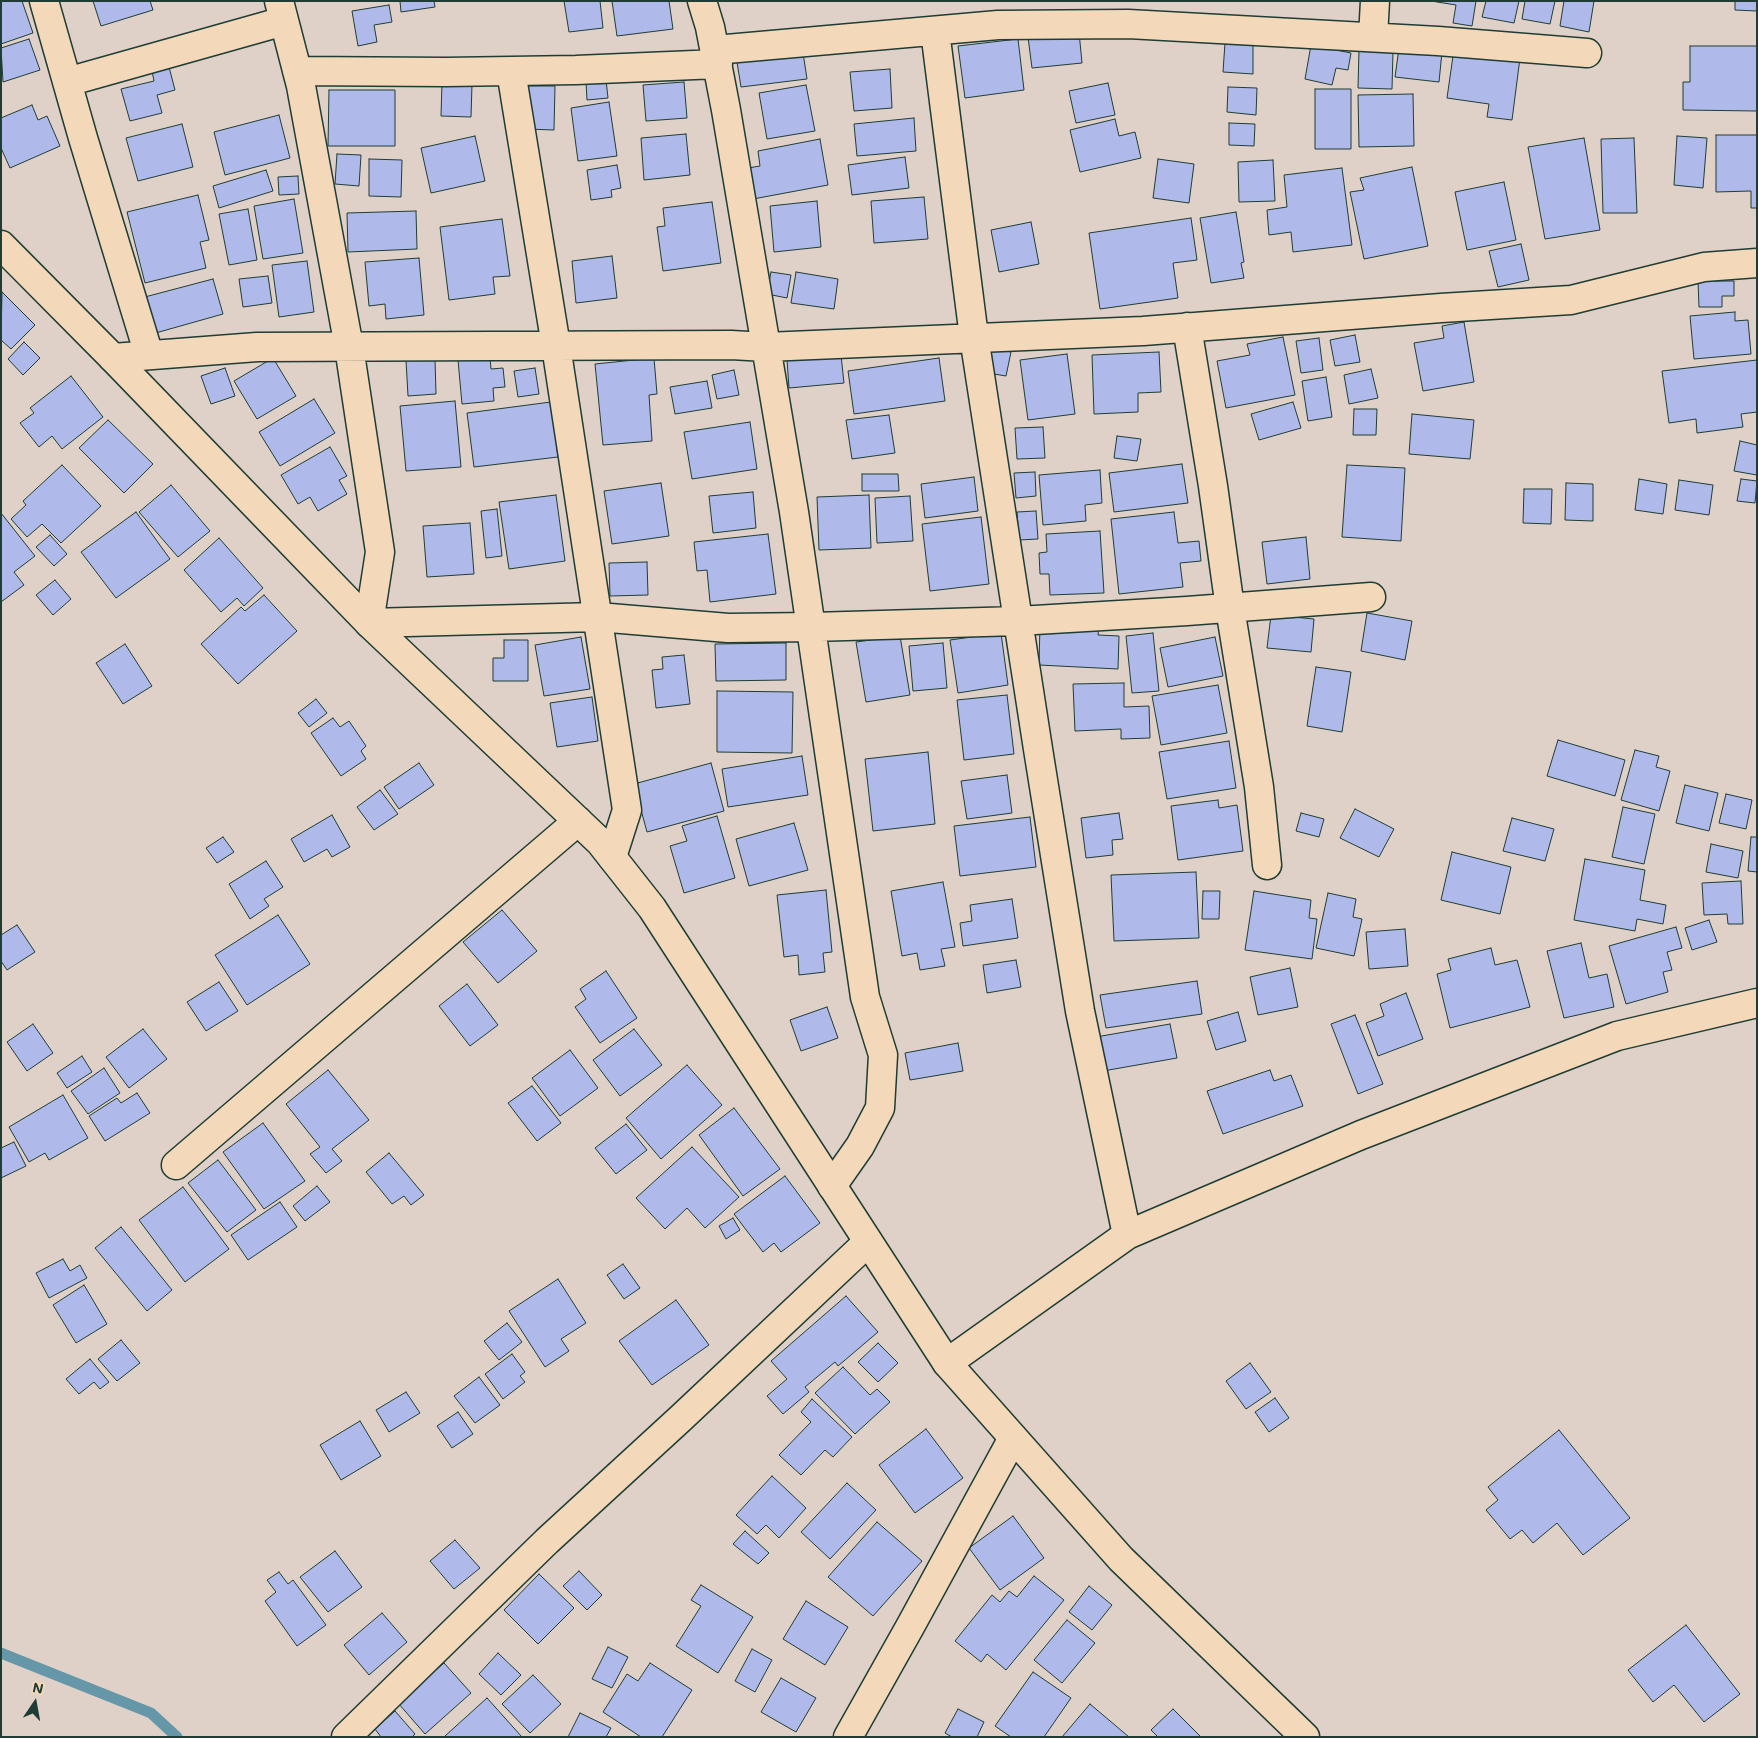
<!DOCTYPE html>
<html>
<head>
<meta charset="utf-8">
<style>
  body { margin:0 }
  #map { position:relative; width:1758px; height:1738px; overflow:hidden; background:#dfd0c8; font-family:Mali,sans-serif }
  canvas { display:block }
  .frame { position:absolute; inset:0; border:2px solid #1f3d34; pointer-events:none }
  .north { position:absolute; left:10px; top:1678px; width:50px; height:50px; -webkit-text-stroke:4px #f3d9ba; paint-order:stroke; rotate:12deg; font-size:14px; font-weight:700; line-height:20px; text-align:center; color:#1f3d34 }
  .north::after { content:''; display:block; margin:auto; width:18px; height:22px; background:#1f3d34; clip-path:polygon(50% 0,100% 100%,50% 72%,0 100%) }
</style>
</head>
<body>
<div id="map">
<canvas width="1758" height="1738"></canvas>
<div class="frame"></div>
<div class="north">N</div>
</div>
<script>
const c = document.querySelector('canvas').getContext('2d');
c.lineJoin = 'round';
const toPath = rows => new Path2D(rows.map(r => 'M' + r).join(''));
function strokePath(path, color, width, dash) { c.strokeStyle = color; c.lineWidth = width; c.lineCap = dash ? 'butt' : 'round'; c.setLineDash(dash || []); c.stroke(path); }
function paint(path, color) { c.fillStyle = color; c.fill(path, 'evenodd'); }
const stream = toPath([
  [1,1653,151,1713,177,1737]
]);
const building = toPath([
  [1,1,22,1,33,33,1,44,1,1],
  [93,1,150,1,153,10,101,26,93,1],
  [400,1,434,1,435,7,401,12,400,1],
  [564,1,600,1,603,28,569,32,564,1],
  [612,1,669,1,673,29,617,36,612,1],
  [1431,1,1476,1,1472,26,1453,23,1456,5,1431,1],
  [1486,1,1519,1,1514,23,1482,17,1486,1],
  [1525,1,1555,1,1550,24,1522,19,1525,1],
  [1564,1,1594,1,1589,32,1560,26,1564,1],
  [1735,1,1757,1,1757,11,1735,10,1735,1],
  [389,5,392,22,374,25,377,42,358,46,352,11,389,5],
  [1079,32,1082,63,1032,68,1028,37,1079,32],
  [29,39,40,70,3,82,1,48,29,39],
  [1018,39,1024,90,965,98,958,46,1018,39],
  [1225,43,1253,44,1253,74,1223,72,1225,43],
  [1311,45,1351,53,1348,70,1336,68,1332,85,1305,79,1311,45],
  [802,46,807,79,741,87,736,56,802,46],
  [1690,46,1757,46,1757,111,1683,110,1683,82,1690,82,1690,46],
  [1399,48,1442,52,1439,82,1395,77,1399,48],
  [1454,49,1520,58,1512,120,1487,117,1489,104,1447,98,1454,49],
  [1359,50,1393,51,1392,89,1358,88,1359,50],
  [169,67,175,90,157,95,162,113,130,121,121,89,154,81,152,71,169,67],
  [890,69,892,108,854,111,850,72,890,69],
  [606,80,608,98,587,100,586,82,606,80],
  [684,82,687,118,646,121,643,85,684,82],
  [442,83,472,84,471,117,441,116,442,83],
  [1108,83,1115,115,1076,123,1069,91,1108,83],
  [806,85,815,131,767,139,759,93,806,85],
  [527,86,555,86,554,130,526,129,527,86],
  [1228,87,1257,88,1256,115,1227,112,1228,87],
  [1315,89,1351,89,1351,149,1315,149,1315,89],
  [329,90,395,90,395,146,328,146,329,90],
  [1413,94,1414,146,1359,147,1358,95,1413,94],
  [609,102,617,156,578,161,571,108,609,102],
  [32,105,38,120,47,116,60,146,10,168,1,148,1,118,32,105],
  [279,115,290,158,225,175,214,132,279,115],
  [914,118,916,151,857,156,854,124,914,118],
  [1115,119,1119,136,1135,132,1141,158,1080,172,1070,130,1115,119],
  [1229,123,1255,124,1254,146,1229,145,1229,123],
  [182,124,193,167,138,181,126,138,182,124],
  [686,134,690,175,644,180,641,138,686,134],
  [1716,135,1757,135,1757,208,1751,208,1751,191,1716,192,1716,135],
  [475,136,485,181,431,193,421,148,475,136],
  [1677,136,1707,138,1703,188,1674,185,1677,136],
  [1584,138,1600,230,1545,239,1528,147,1584,138],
  [1634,138,1637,213,1603,213,1601,139,1634,138],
  [820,139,828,185,753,199,748,168,760,166,758,151,820,139],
  [337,154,361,155,359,186,335,184,337,154],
  [905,157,909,188,852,195,848,165,905,157],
  [369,159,402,160,401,197,369,196,369,159],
  [1158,159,1194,164,1189,203,1153,198,1158,159],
  [1273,160,1275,201,1239,202,1238,162,1273,160],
  [617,165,621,188,611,190,612,197,591,200,587,170,617,165],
  [1412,167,1428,246,1364,259,1350,192,1364,190,1360,178,1412,167],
  [1342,168,1352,245,1293,252,1291,232,1269,235,1267,210,1287,207,1284,175,1342,168],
  [266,170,273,191,219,208,213,186,266,170],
  [298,176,299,194,279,195,278,177,298,176],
  [1504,182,1516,240,1467,250,1455,192,1504,182],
  [198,195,209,240,200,242,206,268,145,283,127,212,198,195],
  [924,197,928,239,874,243,871,201,924,197],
  [294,199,303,253,263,259,254,206,294,199],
  [817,201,821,247,774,252,770,206,817,201],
  [712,202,721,263,663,271,657,227,665,226,663,208,712,202],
  [248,209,257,260,229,265,219,214,248,209],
  [416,211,417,249,348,252,347,213,416,211],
  [1236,212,1244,262,1241,263,1244,278,1211,283,1200,218,1236,212],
  [1191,218,1197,260,1173,263,1178,298,1100,309,1089,233,1191,218],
  [502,219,510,276,493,277,495,294,449,300,440,227,502,219],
  [1031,222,1039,264,999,272,991,230,1031,222],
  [1521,244,1529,280,1498,287,1489,251,1521,244],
  [612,256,617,298,576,303,572,261,612,256],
  [419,258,424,315,386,319,385,304,369,306,365,262,419,258],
  [307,261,314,312,279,317,272,265,307,261],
  [771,272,791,275,787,298,767,294,771,272],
  [796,272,838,279,834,309,791,303,796,272],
  [268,276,272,303,243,307,239,279,268,276],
  [213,279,223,314,152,334,141,298,213,279],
  [1698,281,1734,281,1734,296,1722,296,1722,307,1699,307,1698,281],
  [2,292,35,325,11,349,1,340,2,292],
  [1735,312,1735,321,1748,320,1751,354,1694,359,1690,316,1735,312],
  [1464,322,1474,382,1423,391,1414,343,1444,338,1442,326,1464,322],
  [1355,335,1360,362,1335,366,1330,340,1355,335],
  [1283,337,1295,395,1226,408,1217,361,1250,355,1247,344,1283,337],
  [1319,338,1323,370,1301,373,1296,341,1319,338],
  [24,342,40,358,23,375,8,359,24,342],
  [992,348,1011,352,1006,376,988,373,992,348],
  [1159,352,1161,392,1138,393,1138,412,1094,414,1092,355,1159,352],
  [1067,354,1075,414,1028,420,1020,360,1067,354],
  [841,355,844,383,789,388,787,360,841,355],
  [490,357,491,369,503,368,505,387,493,388,494,401,462,404,458,360,490,357],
  [273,358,296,396,257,419,234,381,273,358],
  [654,358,657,394,649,395,652,441,603,445,595,364,654,358],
  [939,358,945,401,854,414,848,371,939,358],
  [435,359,436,394,408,396,406,360,435,359],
  [1757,360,1757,412,1741,414,1743,427,1697,433,1696,419,1669,423,1662,371,1757,360],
  [225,368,235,396,211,404,201,376,225,368],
  [535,368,539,394,518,397,514,371,535,368],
  [1371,369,1378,398,1349,404,1344,375,1371,369],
  [734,370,739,395,717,399,712,375,734,370],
  [71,376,103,417,62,449,52,436,39,447,20,423,34,413,30,408,71,376],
  [1326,377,1332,417,1308,421,1302,381,1326,377],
  [707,381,712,408,675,414,670,387,707,381],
  [314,399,335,433,280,466,259,432,314,399],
  [455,401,461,467,406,471,400,406,455,401],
  [551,402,558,457,474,467,467,413,551,402],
  [1293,402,1301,428,1259,440,1251,414,1293,402],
  [1354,409,1377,409,1376,435,1353,435,1354,409],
  [1412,414,1474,420,1470,459,1409,454,1412,414],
  [889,415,895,453,852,459,846,420,889,415],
  [108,420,153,464,124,493,79,448,108,420],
  [750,422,757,469,692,479,684,432,750,422],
  [1043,427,1045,458,1017,459,1015,428,1043,427],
  [1117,436,1141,439,1137,461,1114,458,1117,436],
  [1740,441,1757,445,1757,475,1734,471,1740,441],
  [330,447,347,476,339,480,347,494,318,511,310,497,298,504,281,475,330,447],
  [1182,464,1188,503,1114,512,1109,473,1182,464],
  [62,465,101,506,61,543,42,524,27,537,11,519,26,505,23,501,62,465],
  [1347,465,1405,468,1401,541,1342,537,1347,465],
  [1100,470,1102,503,1085,505,1086,521,1043,525,1039,475,1100,470],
  [1035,472,1036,496,1016,498,1014,473,1035,472],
  [862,474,898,474,899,491,862,491,862,474],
  [974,477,978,511,925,518,921,484,974,477],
  [1639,479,1667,484,1663,514,1635,510,1639,479],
  [1741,479,1757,481,1755,503,1737,501,1741,479],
  [1679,480,1713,485,1709,515,1675,510,1679,480],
  [661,483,669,536,612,544,604,491,661,483],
  [1566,483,1593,484,1593,521,1565,520,1566,483],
  [171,485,210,531,178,557,139,512,171,485],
  [1524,489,1552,489,1551,524,1523,523,1524,489],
  [753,492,756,528,713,533,709,496,753,492],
  [556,495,565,561,509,569,499,502,556,495],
  [869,495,871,548,819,550,817,497,869,495],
  [910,496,913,541,877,543,875,498,910,496],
  [497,509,502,556,486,558,481,511,497,509],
  [1036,511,1038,539,1019,540,1017,512,1036,511],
  [136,512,170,559,116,598,81,552,136,512],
  [1174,512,1178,543,1199,541,1201,561,1180,563,1183,587,1119,594,1111,519,1174,512],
  [1,513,35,556,14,572,24,585,1,602,1,513],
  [981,517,989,584,930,591,922,524,981,517],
  [470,523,474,574,427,577,423,526,470,523],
  [1100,531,1104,593,1050,595,1049,574,1040,574,1039,553,1047,552,1046,534,1100,531],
  [768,534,776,594,710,602,707,570,697,571,694,542,768,534],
  [50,535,67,554,54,566,36,547,50,535],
  [1306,537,1310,579,1267,584,1262,542,1306,537],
  [219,538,263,588,244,606,237,598,221,612,184,570,219,538],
  [647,562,648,595,610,596,609,563,647,562],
  [55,580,71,599,53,615,36,595,55,580],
  [264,595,297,631,238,684,201,644,241,607,245,611,264,595],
  [1367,613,1412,621,1405,660,1361,651,1367,613],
  [1271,615,1314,619,1311,652,1267,648,1271,615],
  [1040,624,1099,627,1098,635,1119,636,1118,669,1039,665,1040,624],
  [1001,633,1008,685,958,693,950,640,1001,633],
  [1153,633,1159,691,1132,693,1126,636,1153,633],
  [900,636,910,695,866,702,856,642,900,636],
  [581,637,590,689,544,696,535,645,581,637],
  [1215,637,1223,676,1168,687,1160,648,1215,637],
  [504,640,528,640,528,681,493,681,493,658,504,658,504,640],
  [786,643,786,680,716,681,715,644,786,643],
  [943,643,947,688,913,691,909,646,943,643],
  [125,644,152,686,123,704,96,663,125,644],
  [684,655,690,704,656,708,652,670,663,669,662,657,684,655],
  [1316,667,1351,672,1342,732,1307,726,1316,667],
  [1124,683,1124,707,1149,706,1150,738,1121,739,1121,729,1075,731,1073,684,1124,683],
  [1218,685,1227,733,1161,745,1152,696,1218,685],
  [717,691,793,692,792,753,717,752,717,691],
  [1007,695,1014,754,964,760,957,700,1007,695],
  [592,697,598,741,557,747,550,703,592,697],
  [316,699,327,713,309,727,298,713,316,699],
  [333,718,340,727,349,721,366,746,361,751,366,759,341,776,311,733,333,718],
  [1558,740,1625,760,1615,796,1547,776,1558,740],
  [1229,741,1236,788,1167,799,1159,752,1229,741],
  [1635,750,1659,756,1656,767,1670,771,1659,811,1621,800,1635,750],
  [928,752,935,824,873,831,865,759,928,752],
  [802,756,808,795,728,807,722,769,802,756],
  [419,763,434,785,399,809,384,787,419,763],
  [711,763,724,811,647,832,634,784,711,763],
  [1007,775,1012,813,967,819,961,781,1007,775],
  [1685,785,1718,793,1709,831,1676,823,1685,785],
  [380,790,398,814,374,830,357,807,380,790],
  [1726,794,1752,800,1746,829,1719,823,1726,794],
  [1218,800,1219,808,1237,805,1243,851,1178,860,1171,806,1218,800],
  [1623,807,1655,814,1644,864,1612,857,1623,807],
  [1355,809,1394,829,1379,857,1340,838,1355,809],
  [1119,813,1123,839,1112,840,1113,855,1086,858,1081,818,1119,813],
  [1301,813,1324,819,1319,837,1296,831,1301,813],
  [332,815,350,847,332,857,327,849,304,862,291,839,332,815],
  [717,816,735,878,684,893,670,846,687,841,682,826,717,816],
  [1030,817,1036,867,960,876,954,826,1030,817],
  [1512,818,1554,829,1545,861,1503,851,1512,818],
  [794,823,808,870,749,886,736,839,794,823],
  [223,837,234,852,217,863,206,848,223,837],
  [1751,837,1757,837,1757,872,1748,871,1751,837],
  [1711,844,1743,851,1738,878,1706,872,1711,844],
  [1452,852,1511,867,1500,914,1441,900,1452,852],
  [1585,859,1645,870,1640,900,1666,905,1663,924,1637,919,1635,931,1574,920,1585,859],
  [266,861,283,887,264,899,269,906,250,919,229,884,266,861],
  [1196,872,1199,938,1114,941,1111,875,1196,872],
  [1741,881,1743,924,1728,924,1727,914,1704,915,1702,883,1741,881],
  [943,882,955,947,941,949,945,966,920,970,917,953,902,956,891,891,943,882],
  [826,890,832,952,823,953,825,972,799,975,798,955,784,957,777,895,826,890],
  [1203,891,1220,891,1219,919,1202,919,1203,891],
  [1254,891,1311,900,1309,918,1317,919,1312,959,1245,950,1254,891],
  [1328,893,1356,899,1353,917,1362,919,1354,956,1316,948,1328,893],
  [1012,899,1018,938,963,946,960,923,972,921,970,905,1012,899],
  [502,910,537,951,498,983,463,942,502,910],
  [278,915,310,964,247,1005,215,955,278,915],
  [1709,920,1717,942,1692,950,1685,928,1709,920],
  [17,925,35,952,7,970,1,961,1,935,17,925],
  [1676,927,1682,948,1667,952,1672,970,1663,972,1668,992,1626,1004,1609,946,1676,927],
  [1405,929,1408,966,1369,969,1366,932,1405,929],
  [1581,943,1589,978,1607,974,1614,1007,1564,1018,1547,951,1581,943],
  [1491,948,1495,965,1517,960,1530,1007,1450,1028,1437,974,1451,970,1448,959,1491,948],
  [1016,960,1021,987,987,993,983,965,1016,960],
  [1290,968,1298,1007,1258,1015,1250,977,1290,968],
  [606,971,637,1018,600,1043,575,1007,586,999,580,989,606,971],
  [1197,981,1202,1014,1106,1028,1100,995,1197,981],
  [219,982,238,1011,206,1031,187,1002,219,982],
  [467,984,498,1025,470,1046,439,1006,467,984],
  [1406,993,1423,1039,1378,1056,1366,1023,1384,1016,1380,1004,1406,993],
  [827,1007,838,1038,801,1051,790,1020,827,1007],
  [1238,1012,1246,1041,1216,1050,1207,1021,1238,1012],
  [1355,1015,1383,1084,1358,1094,1331,1024,1355,1015],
  [33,1024,53,1053,27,1071,7,1042,33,1024],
  [1170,1024,1177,1058,1103,1071,1096,1037,1170,1024],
  [143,1029,167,1059,129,1088,106,1057,143,1029],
  [634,1029,662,1065,620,1096,593,1060,634,1029],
  [958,1043,963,1071,910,1080,905,1053,958,1043],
  [570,1050,598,1088,560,1116,532,1078,570,1050],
  [82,1056,92,1072,67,1088,57,1073,82,1056],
  [687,1065,722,1105,661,1159,626,1118,687,1065],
  [104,1068,120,1093,88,1114,71,1091,104,1068],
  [328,1070,369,1120,332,1149,342,1161,326,1173,310,1154,320,1147,286,1104,328,1070],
  [1270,1070,1274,1081,1291,1075,1303,1106,1223,1134,1207,1091,1270,1070],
  [532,1086,561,1123,537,1141,508,1103,532,1086],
  [137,1093,150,1113,105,1141,89,1116,117,1098,121,1103,137,1093],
  [63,1095,88,1138,49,1160,45,1153,29,1162,9,1127,63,1095],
  [734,1108,780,1169,743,1196,699,1135,734,1108],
  [263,1123,305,1181,264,1209,223,1152,263,1123],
  [626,1124,647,1150,616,1174,595,1148,626,1124],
  [14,1142,26,1166,1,1178,1,1148,14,1142],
  [692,1147,739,1197,705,1228,687,1208,665,1229,636,1198,692,1147],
  [389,1153,424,1195,411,1205,404,1196,392,1204,366,1172,389,1153],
  [218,1160,256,1210,227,1232,188,1183,218,1160],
  [785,1176,820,1223,781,1252,774,1243,763,1252,734,1214,785,1176],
  [317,1186,330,1202,305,1221,293,1206,317,1186],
  [183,1187,229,1249,185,1282,139,1220,183,1187],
  [280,1202,297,1227,248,1260,231,1235,280,1202],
  [733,1218,740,1230,726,1239,719,1226,733,1218],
  [121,1227,172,1290,147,1311,95,1248,121,1227],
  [63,1259,70,1271,80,1265,87,1278,49,1298,36,1273,63,1259],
  [623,1264,640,1288,624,1299,607,1275,623,1264],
  [558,1279,586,1323,561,1339,569,1351,545,1367,509,1311,558,1279],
  [84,1285,107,1324,76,1343,53,1305,84,1285],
  [846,1296,878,1332,838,1366,835,1362,805,1387,809,1392,783,1414,767,1396,787,1379,771,1361,846,1296],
  [676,1300,709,1345,652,1385,619,1341,676,1300],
  [507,1323,522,1342,499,1360,484,1341,507,1323],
  [121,1340,140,1363,117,1381,98,1359,121,1340],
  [878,1343,898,1363,878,1382,858,1362,878,1343],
  [512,1354,525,1372,520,1376,525,1382,503,1399,485,1374,512,1354],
  [90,1359,109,1382,100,1389,94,1382,79,1394,66,1379,90,1359],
  [1250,1363,1271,1392,1246,1409,1226,1381,1250,1363],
  [843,1367,870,1395,877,1389,890,1402,855,1434,815,1393,843,1367],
  [479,1377,500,1405,475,1423,454,1396,479,1377],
  [406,1392,420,1413,389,1432,376,1410,406,1392],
  [1275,1398,1289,1418,1269,1432,1255,1412,1275,1398],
  [812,1399,852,1437,833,1457,825,1450,801,1475,779,1455,811,1422,801,1412,812,1399],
  [458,1412,473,1434,452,1448,437,1426,458,1412],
  [360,1421,381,1456,341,1480,320,1445,360,1421],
  [926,1429,963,1478,915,1513,879,1465,926,1429],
  [1559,1430,1630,1518,1583,1555,1557,1523,1533,1543,1522,1530,1510,1539,1486,1510,1498,1500,1488,1487,1559,1430],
  [772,1476,806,1508,779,1538,766,1525,757,1534,736,1515,772,1476],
  [847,1483,876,1510,830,1559,801,1532,847,1483],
  [1013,1516,1044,1558,1000,1590,969,1548,1013,1516],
  [877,1522,922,1561,873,1616,828,1577,877,1522],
  [745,1531,769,1553,758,1564,733,1544,745,1531],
  [455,1540,480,1568,454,1589,430,1561,455,1540],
  [335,1551,362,1587,328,1612,300,1577,335,1551],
  [579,1571,602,1595,587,1610,563,1586,579,1571],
  [279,1572,288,1584,293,1580,326,1625,297,1646,265,1601,276,1592,267,1580,279,1572],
  [539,1574,574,1608,538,1644,504,1610,539,1574],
  [1034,1576,1064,1600,1006,1670,987,1654,981,1662,955,1641,992,1595,1000,1602,1009,1591,1017,1597,1034,1576],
  [701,1585,753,1617,718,1673,676,1646,701,1606,691,1600,701,1585],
  [1089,1586,1112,1605,1092,1630,1069,1612,1089,1586],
  [806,1601,848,1627,825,1665,783,1639,806,1601],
  [382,1613,407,1642,369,1675,344,1645,382,1613],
  [1067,1620,1095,1643,1062,1683,1034,1660,1067,1620],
  [1686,1625,1740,1694,1704,1722,1674,1685,1653,1702,1628,1670,1686,1625],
  [608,1647,628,1657,612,1688,592,1679,608,1647],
  [752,1649,772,1660,755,1692,735,1681,752,1649],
  [498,1653,521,1675,501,1695,479,1674,498,1653],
  [444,1663,471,1693,425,1734,398,1703,444,1663],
  [650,1663,692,1690,662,1737,641,1737,603,1712,627,1674,638,1681,650,1663],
  [1033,1672,1071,1698,1044,1737,1011,1737,995,1726,1033,1672],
  [533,1675,561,1704,530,1733,502,1704,533,1675],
  [781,1678,816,1698,796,1732,761,1712,781,1678],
  [487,1698,522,1737,446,1737,445,1736,487,1698],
  [1090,1704,1129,1737,1062,1737,1090,1704],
  [958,1709,984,1722,977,1737,952,1737,945,1733,958,1709],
  [1173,1709,1201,1737,1158,1737,1151,1730,1173,1709],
  [395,1711,415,1734,412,1737,381,1737,375,1729,395,1711],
  [580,1713,611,1728,606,1737,568,1737,580,1713]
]);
const minor = toPath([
  [44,1,83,138,149,355],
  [279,1,301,86,349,347,380,552,369,623,598,617,728,628,812,627,1018,621,1187,611,1371,597],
  [702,1,710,27,726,110,794,512,865,997,883,1055,880,1108,860,1146,832,1186],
  [935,31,974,337,1038,749,1080,1011,1127,1235],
  [1373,37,1375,1],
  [715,50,998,25,1128,24,1438,41,1587,53],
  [297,71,446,72,576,70,718,64],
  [511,71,556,346,627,810,612,857],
  [67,82,284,21],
  [1187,327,1213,486,1230,608,1259,787,1267,865],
  [113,358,257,347,731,345,766,347,1143,331,1441,308,1571,300,1704,267,1757,263],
  [176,1165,578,821],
  [947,1363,1127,1235,1361,1135,1617,1036,1757,1003],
  [346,1737,547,1541,681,1418,868,1242],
  [848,1737,911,1625,1013,1438]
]);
const major = toPath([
  [1,245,113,358,369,623,600,842,652,908,947,1363,1121,1559,1305,1737]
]);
strokePath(stream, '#6597a8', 11);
paint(building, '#b0baea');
strokePath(building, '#1f3d34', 1);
strokePath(minor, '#1f3d34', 31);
strokePath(major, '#1f3d34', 31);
strokePath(minor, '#f3d9ba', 28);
strokePath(major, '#f3d9ba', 28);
</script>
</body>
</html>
